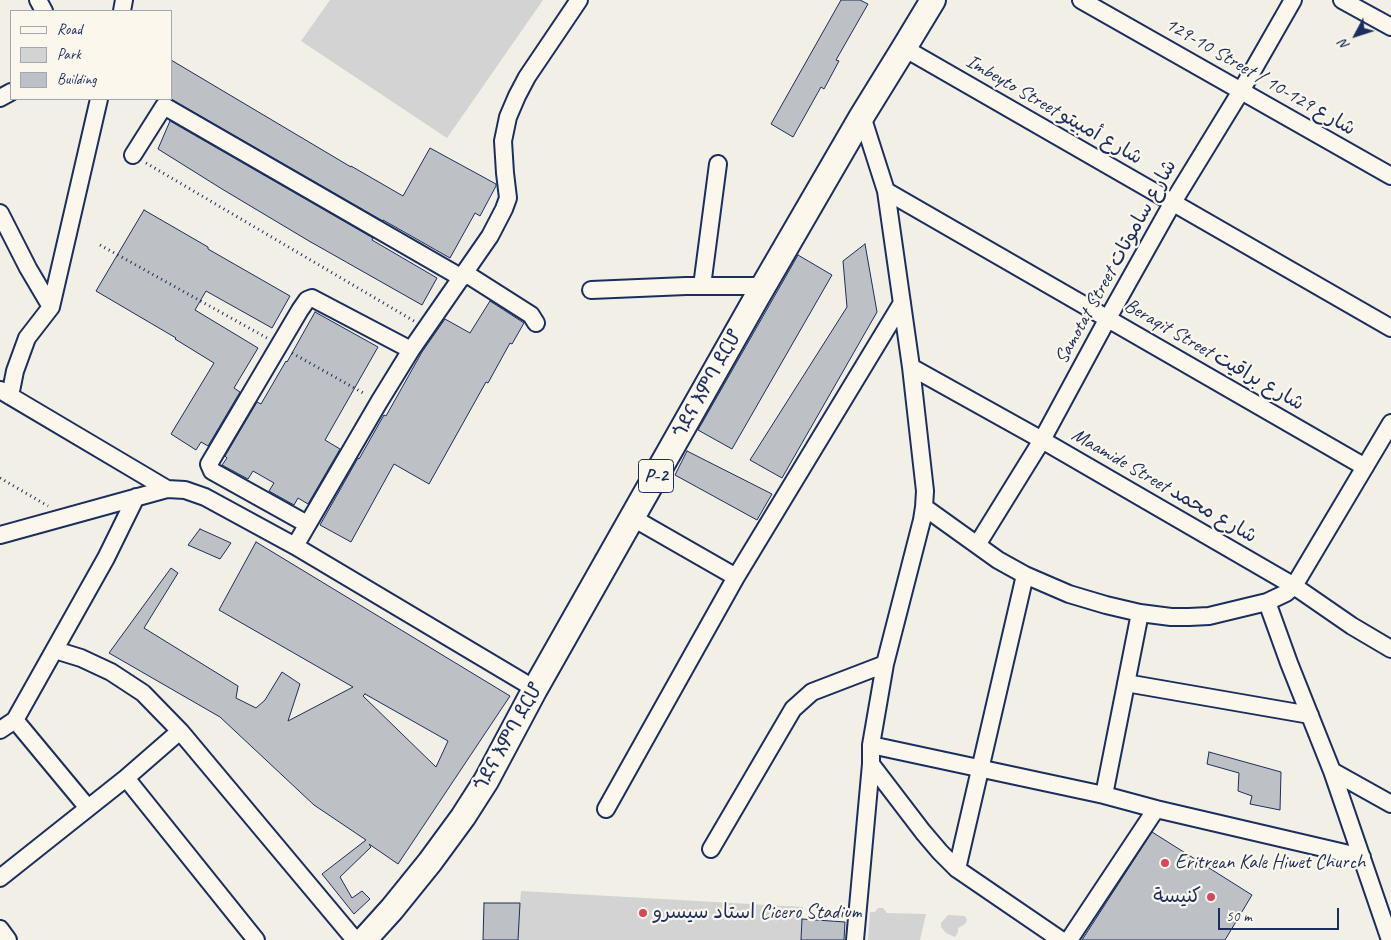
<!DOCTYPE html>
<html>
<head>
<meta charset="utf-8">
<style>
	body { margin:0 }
	#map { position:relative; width:1391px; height:940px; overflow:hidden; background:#f2efe6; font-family:Caveat,sans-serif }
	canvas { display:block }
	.legend { position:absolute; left:10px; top:10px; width:162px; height:90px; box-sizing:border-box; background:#fbf7ec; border:1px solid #a1a7b3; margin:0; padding:6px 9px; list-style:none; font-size:15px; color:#1b2f5e }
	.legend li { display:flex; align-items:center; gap:10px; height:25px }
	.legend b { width:25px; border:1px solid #a1a7b3 }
	.north { position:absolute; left:1331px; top:10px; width:50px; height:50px; -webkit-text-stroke:4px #fbf7ec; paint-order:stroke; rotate:230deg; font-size:14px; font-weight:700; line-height:20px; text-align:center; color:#1b2f5e }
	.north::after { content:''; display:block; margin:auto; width:18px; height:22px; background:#1b2f5e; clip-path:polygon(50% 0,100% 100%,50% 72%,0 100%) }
	.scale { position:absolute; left:1218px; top:908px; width:121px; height:22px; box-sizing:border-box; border:2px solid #1b2f5e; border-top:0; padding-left:6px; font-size:15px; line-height:18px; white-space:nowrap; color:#1b2f5e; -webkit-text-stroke:4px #fbf7ec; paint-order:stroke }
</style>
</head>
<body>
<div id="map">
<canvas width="1391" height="940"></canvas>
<ul class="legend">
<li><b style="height:6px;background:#fbf7ec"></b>Road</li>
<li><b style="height:14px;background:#d2d3d2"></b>Park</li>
<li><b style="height:14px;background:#bdc0c4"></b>Building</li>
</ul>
<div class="north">N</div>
<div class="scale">50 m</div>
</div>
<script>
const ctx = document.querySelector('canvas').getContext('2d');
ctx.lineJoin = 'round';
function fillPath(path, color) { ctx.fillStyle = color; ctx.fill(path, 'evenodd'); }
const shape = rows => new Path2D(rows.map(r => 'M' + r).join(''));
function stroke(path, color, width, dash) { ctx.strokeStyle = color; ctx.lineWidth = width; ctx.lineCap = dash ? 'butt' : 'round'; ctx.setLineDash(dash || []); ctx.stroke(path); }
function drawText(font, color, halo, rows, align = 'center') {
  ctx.font = font + ' Caveat,"Playpen Sans Arabic","Noto Sans Ethiopic",sans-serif'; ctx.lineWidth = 4.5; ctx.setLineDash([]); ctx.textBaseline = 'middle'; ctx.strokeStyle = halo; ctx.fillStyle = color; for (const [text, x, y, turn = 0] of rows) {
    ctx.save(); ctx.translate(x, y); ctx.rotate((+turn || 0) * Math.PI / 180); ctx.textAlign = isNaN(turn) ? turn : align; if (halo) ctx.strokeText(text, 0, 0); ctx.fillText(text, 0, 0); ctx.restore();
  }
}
fillPath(shape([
	[330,0,543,0,447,138,301,41],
	[521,891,803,907,802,919,845,922,844,940,483,940,484,903,520,903],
	[878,908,883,908,887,913,926,914,920,940,868,940,870,912,875,912],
	[948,915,965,916,967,920,965,924,958,928,958,932,955,937,946,933,941,927,941,923]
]), '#d2d3d2');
const building = shape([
	[841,0,860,0,868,4,836,60,839,61,824,89,821,87,793,137,771,124,841,0],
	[171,60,351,167,351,166,403,196,430,148,496,184,496,186,480,216,475,213,450,258,383,220,383,221,171,99,171,60],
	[170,121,373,238,372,240,437,278,422,305,309,241,222,189,158,149,170,121],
	[144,210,208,247,208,249,290,296,272,328,206,291,195,310,258,348,234,388,240,392,208,446,201,442,196,450,171,434,214,363,175,339,176,338,96,291,144,210],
	[865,244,877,312,782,478,750,460,847,307,843,261,865,244],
	[798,255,832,275,732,449,698,430,798,255],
	[490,301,524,323,512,344,510,343,488,383,486,382,429,484,394,464,351,542,320,525,358,458,359,459,384,415,386,416,422,352,445,319,470,333,490,301],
	[315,312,378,347,325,440,340,449,308,504,298,498,294,505,269,491,274,483,253,471,248,479,222,465,227,458,225,456,257,402,261,404,286,361,287,362,315,312],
	[687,451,772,494,757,520,675,475,687,451],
	[200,529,231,543,220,559,188,545,200,529],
	[256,542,510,696,398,864,369,844,371,847,340,877,352,898,362,891,370,899,354,914,322,874,366,840,314,805,220,717,109,653,171,568,178,573,144,628,238,686,236,698,256,708,265,700,282,672,300,684,288,721,353,687,219,610,256,542],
	[365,694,448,741,436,767,363,696,365,694],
	[1209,752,1281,772,1280,810,1250,804,1252,796,1238,791,1239,773,1207,764,1209,752],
	[1152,832,1252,895,1225,940,1082,940,1152,832],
	[484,903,520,903,518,940,483,940,484,903],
	[802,919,845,922,844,940,801,940,802,919]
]);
fillPath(building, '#bdc0c4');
stroke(building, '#1b2f5e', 1);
const minor = shape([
	[38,0,44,11],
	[1081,0,1391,176],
	[1342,0,1391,27],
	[122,11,124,0],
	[904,48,1391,328],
	[0,98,11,92],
	[862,116,886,191,911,367,925,491,924,507,922,520,885,664,871,745,871,764,923,832,940,852,957,869,1061,940],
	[133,155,164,106,462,278],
	[886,191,1365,467],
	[0,213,28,268,51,307],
	[465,273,531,315,536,323],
	[702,286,718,164],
	[591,290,686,286,764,286],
	[911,367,1042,440,1294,586,1352,626,1391,649],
	[0,390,167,489,185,490,205,497,295,546,535,689],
	[10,396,15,371,27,338,51,307,99,99],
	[924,507,998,560,1025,575,1069,594,1106,605,1140,613,1171,617,1189,617,1209,616,1267,602,1286,593,1294,586,1391,423],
	[633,518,736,577],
	[307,524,212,471,209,464,300,310,307,300,312,298,411,350],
	[0,535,167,489],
	[977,545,1042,440,1108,318,1173,202,1241,91,1293,0],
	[295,546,379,402,411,350,490,236,504,209,508,198,505,173,503,141,508,117,517,96,527,77,579,0],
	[1267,602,1289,663,1332,771,1390,940],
	[55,650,81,658,111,672,143,693,180,731,355,940],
	[1126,683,1310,715],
	[15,720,88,808],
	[0,730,15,720,106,558,136,497],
	[871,745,1104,795,1156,809,1362,857],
	[1332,771,1391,804],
	[126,778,256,940],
	[1104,795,1140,613],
	[606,809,736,577,902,303],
	[711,849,793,709,812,692,885,664],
	[957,869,1025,575],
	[0,878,126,778,180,731],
	[0,929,8,940],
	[855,940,871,764],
	[1069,940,1156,809]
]);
const highway = shape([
	[364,940,392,909,430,862,463,817,486,781,535,689,757,297,862,116,904,48,933,0]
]);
stroke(minor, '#1b2f5e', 20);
stroke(highway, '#1b2f5e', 28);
stroke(shape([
	[146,163,414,321],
	[100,245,267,338],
	[292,353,365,394],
	[0,478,48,506]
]), '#1b2f5e', 3, [1, 4]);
stroke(minor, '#fbf7ec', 16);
stroke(highway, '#fbf7ec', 24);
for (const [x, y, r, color] of [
	[1165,863,5,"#d1495b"],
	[1211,897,5,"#d1495b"],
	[643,913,5,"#d1495b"]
]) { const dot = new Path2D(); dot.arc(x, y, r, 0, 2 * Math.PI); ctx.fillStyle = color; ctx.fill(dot); stroke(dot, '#fbf7ec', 2); }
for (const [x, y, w] of [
	[656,476,35]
]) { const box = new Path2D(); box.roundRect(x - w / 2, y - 16.5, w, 33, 4); ctx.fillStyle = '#fbf7ec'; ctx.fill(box); stroke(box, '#1b2f5e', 1); }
drawText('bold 19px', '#1b2f5e', null, [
	["P-2",656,476]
]);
drawText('20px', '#1b2f5e', '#fbf7ec', [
	["129-10 Street / شارع 129-10",1260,77,30],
	["Imbeyto Street شارع أمبيتو",1054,110,30],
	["Samotat Street شارع ساموتات",1116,262,-61],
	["Beraqit Street شارع براقيت",1214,355,30],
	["ጎደና እምባ ደርሆ",708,384,-61],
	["Maamide Street شارع محمد",1164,486,30],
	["ጎደና እምባ ደርሆ",509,737,-61]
]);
drawText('20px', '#1b2f5e', '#fbf7ec', [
	["Eritrean Kale Hiwet Church",1175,863],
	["كنيسة",1201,897,"right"],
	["استاد سيسرو Cicero Stadium",653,913]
], 'left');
</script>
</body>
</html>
